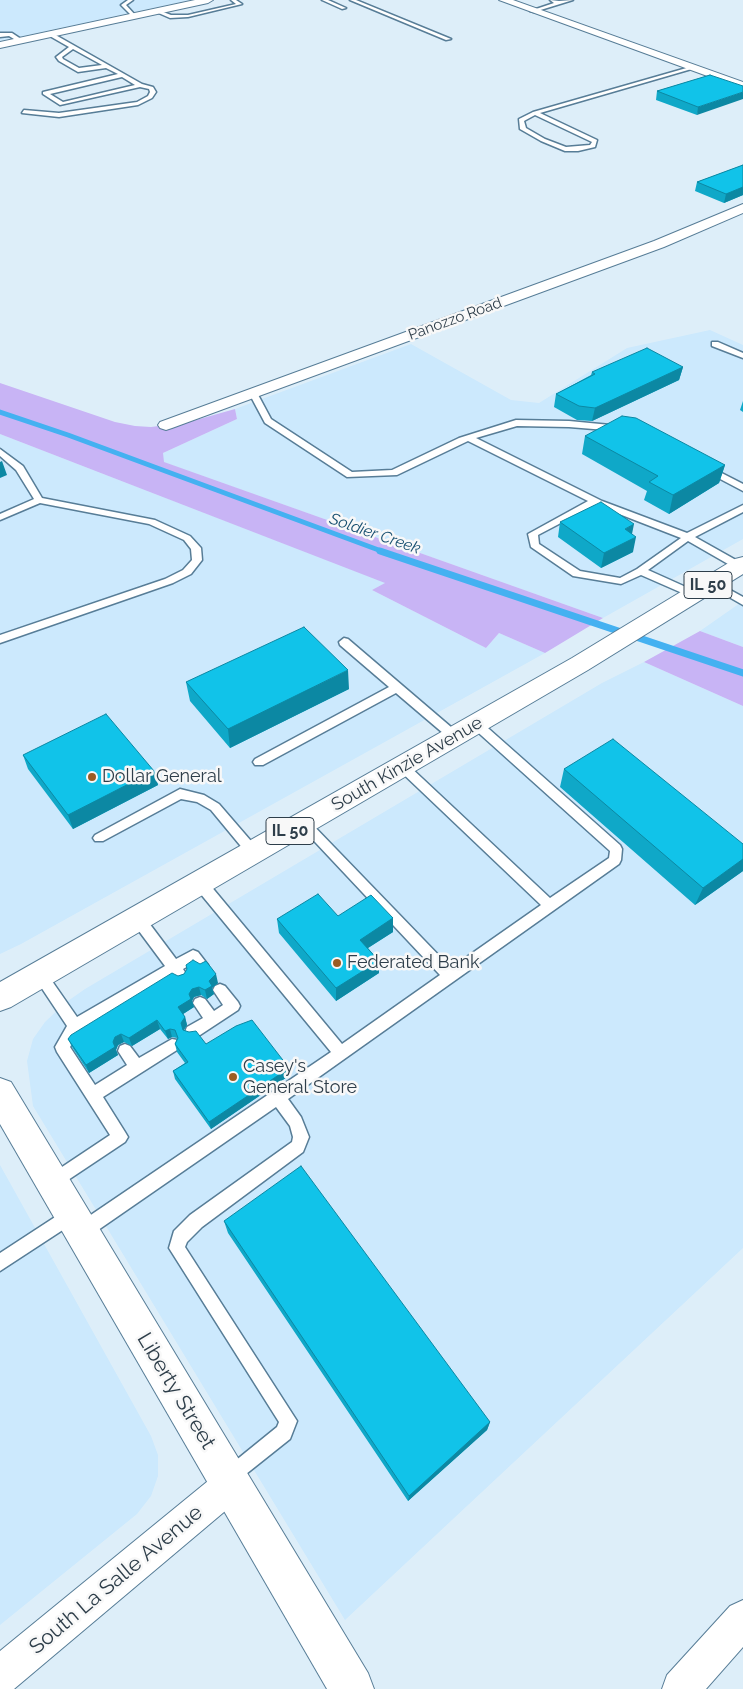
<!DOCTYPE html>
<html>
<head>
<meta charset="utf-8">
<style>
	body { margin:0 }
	canvas { display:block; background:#ddeef9 }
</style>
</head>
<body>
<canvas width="743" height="1689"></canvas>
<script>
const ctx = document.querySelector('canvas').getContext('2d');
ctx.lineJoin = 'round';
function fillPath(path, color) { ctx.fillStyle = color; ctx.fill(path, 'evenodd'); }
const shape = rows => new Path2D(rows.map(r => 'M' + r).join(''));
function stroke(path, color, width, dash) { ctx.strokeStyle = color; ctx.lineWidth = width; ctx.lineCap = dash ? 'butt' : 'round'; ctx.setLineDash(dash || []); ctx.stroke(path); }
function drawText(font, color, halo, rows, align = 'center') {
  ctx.font = font + ' Raleway,sans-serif'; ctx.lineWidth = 5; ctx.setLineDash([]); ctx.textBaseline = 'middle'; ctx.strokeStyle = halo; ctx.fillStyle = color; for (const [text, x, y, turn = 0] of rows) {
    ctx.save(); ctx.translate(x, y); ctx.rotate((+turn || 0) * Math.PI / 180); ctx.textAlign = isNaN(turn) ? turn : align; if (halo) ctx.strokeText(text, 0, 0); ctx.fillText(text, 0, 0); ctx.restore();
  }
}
fillPath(shape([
	[0,0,190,0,0,41],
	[710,330,743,345,743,539,603,618,163,462,163,453,237,419,235,409,411,344,511,400,539,403,627,348],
	[0,434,386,583,372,590,486,648,499,633,545,653,21,944,0,954],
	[743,601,743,647,700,631],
	[644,662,743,706,743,1248,345,1620,33,1106,27,1061,33,1039,45,1022,65,1003,85,989,602,683],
	[0,1165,151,1436,158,1455,158,1476,151,1496,137,1514,0,1625]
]), '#cce9fd');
fillPath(shape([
	[0,383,115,422,135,426,151,427,189,422,235,409,237,419,163,453,164,462,603,618,545,653,499,633,486,648,372,590,385,583,0,434],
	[700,631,743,647,743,706,644,662]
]), '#c8b4f5');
stroke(shape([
	[0,412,68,435,384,552]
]), '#44b1f1', 5);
stroke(shape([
	[380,551,743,673]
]), '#44b1f1', 7);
const lane = shape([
	[128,0,133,0,126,5,137,17,133,17,121,5,128,0],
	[231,0,236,0,242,4,188,17,170,18,154,11,158,10,171,15,188,15,236,4,231,0],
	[322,0,328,0,346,8,342,9,322,0],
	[350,0,356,0,451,39,446,40,350,0],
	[550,0,559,1,573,0,534,12,530,11,554,3,550,0],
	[0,33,12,33,24,41,19,42,9,36,0,37,0,33],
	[48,33,52,33,142,84,153,87,156,92,152,98,138,105,59,117,22,113,24,110,59,113,137,102,148,96,150,92,149,89,140,87,60,105,43,94,43,92,118,74,106,68,78,72,59,61,56,57,69,47,48,35,48,33],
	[73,49,102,65,79,68,63,59,62,57,73,49],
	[122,77,135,85,63,102,50,94,122,77],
	[690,67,695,68,540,113,597,140,595,147,578,151,565,151,541,141,520,129,519,119,533,112,690,67],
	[535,115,592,142,590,145,566,147,545,139,526,128,524,121,535,115],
	[712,342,718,342,743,353,743,358,712,346,712,342],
	[250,391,256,391,271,419,352,472,392,470,459,438,516,420,569,421,621,426,621,430,618,431,569,427,517,426,476,438,602,501,687,533,743,505,743,512,695,537,743,564,743,567,735,568,688,541,648,570,697,592,697,596,689,596,641,575,621,584,573,576,531,547,528,534,588,501,468,441,397,475,347,477,265,423,249,393,250,391],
	[595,505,596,505,681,538,637,569,620,578,580,571,539,544,538,535,595,505],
	[0,449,23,466,42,498,155,520,190,536,201,548,202,560,191,574,173,583,0,643,0,635,165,579,183,570,192,560,191,549,184,540,149,524,40,503,0,520,0,514,34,499,16,470,0,456,0,449],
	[708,466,743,484,743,491,705,471,703,469,708,466],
	[712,580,743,597,743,605,708,585,707,583,712,580],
	[344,638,348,639,458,733,460,736,458,739,450,739,396,693,263,765,255,765,253,762,255,759,389,687,340,645,339,642,344,638],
	[476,720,480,721,620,845,622,849,621,860,619,864,288,1099,301,1117,309,1137,303,1152,202,1227,187,1242,185,1247,297,1421,290,1439,236,1482,230,1485,224,1482,221,1476,224,1470,277,1427,279,1422,169,1248,174,1231,190,1215,292,1142,293,1137,290,1126,276,1107,88,1237,82,1239,76,1237,74,1231,76,1225,331,1052,195,887,194,883,195,879,200,878,205,879,342,1044,440,975,300,826,298,823,300,820,308,820,451,968,541,905,399,770,397,767,399,764,407,764,550,898,609,858,610,851,472,727,470,724,476,720],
	[180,789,204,795,219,804,257,848,259,852,257,856,249,856,211,810,197,802,181,799,103,841,95,841,93,838,95,835,180,789],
	[138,914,143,915,176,959,193,950,198,952,208,965,206,969,201,971,192,964,183,969,188,977,186,981,181,983,176,981,172,976,80,1030,70,1047,95,1085,127,1065,118,1051,120,1046,125,1044,130,1046,139,1058,172,1039,177,1040,179,1045,177,1050,103,1097,125,1132,128,1137,125,1142,53,1190,47,1187,45,1182,47,1177,110,1135,57,1052,55,1047,67,1026,33,975,35,971,40,969,45,971,77,1017,165,966,133,923,131,919,133,915,138,914],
	[220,984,225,986,238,1002,240,1006,238,1010,197,1037,192,1038,187,1037,185,1032,187,1027,203,1018,193,1003,195,999,200,997,205,999,214,1011,223,1005,213,990,215,986,220,984],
	[72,1206,78,1208,80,1214,78,1220,0,1271,0,1253,72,1206]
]);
const street = shape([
	[195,0,213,0,208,3,0,48,0,42,195,0],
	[499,0,513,0,743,82,743,89,499,0],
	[743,204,743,213,664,247,172,428,166,430,160,428,158,425,160,422,654,241,743,204],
	[231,1467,243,1472,248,1484,243,1496,14,1689,0,1689,0,1651,219,1472,231,1467],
	[743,1600,743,1647,706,1689,662,1689,667,1675,730,1606,743,1600]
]);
const secondary = shape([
	[0,1078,11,1082,368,1673,374,1689,327,1689,0,1124,0,1078]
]);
const primary = shape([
	[743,557,743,574,588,670,11,1007,0,1011,0,982,572,658,735,559,743,557]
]);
stroke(lane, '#577d97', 3);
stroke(street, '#577d97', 2);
stroke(secondary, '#577d97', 2);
stroke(primary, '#577d97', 2);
fillPath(lane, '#fff');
fillPath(street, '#fff');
fillPath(secondary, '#fff');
fillPath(primary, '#fff');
fillPath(shape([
	[710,75,697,115,656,100,657,91],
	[743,165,743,195,724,203,695,191,697,182],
	[683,367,679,380,592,421,577,420,554,407,556,394,591,375,592,372],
	[743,401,743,412,740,410],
	[585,436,725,465,719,483,669,514,644,500,647,491,582,454],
	[560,522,632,534,633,552,601,568,558,537],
	[186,682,349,689,230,748,190,701],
	[23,755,154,771,158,785,73,829,28,769],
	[564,769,743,844,743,871,695,905,560,787],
	[338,916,393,918,393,932,368,948,379,961,379,973,336,1001,279,933,277,919],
	[186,965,218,983,212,988,214,994,207,999,201,995,194,997,192,1001,194,1007,183,1014,185,1017,187,1025,184,1030,206,1044,289,1068,290,1075,211,1129,175,1079,173,1071,185,1063,177,1052,175,1044,177,1038,172,1037,168,1039,160,1029,132,1046,124,1042,118,1045,116,1050,118,1055,89,1073,72,1047,68,1039,178,976,184,974,187,970],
	[224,1221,490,1422,487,1430,408,1501,228,1233]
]), '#0fa8c8');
fillPath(shape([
	[743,92,743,99,697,115,698,107],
	[743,187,743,195,724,203,726,194],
	[683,367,679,380,592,421,595,408],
	[2,461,7,475,0,478,0,462],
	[725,465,719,483,669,514,673,495],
	[634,524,631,539,625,529],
	[636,537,633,552,601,568,604,553],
	[348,670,349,689,230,748,228,729],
	[154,771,158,785,73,829,68,815],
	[743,859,743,871,695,905,703,888],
	[393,918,393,932,360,953,360,940],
	[379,961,379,973,336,1001,336,988],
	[216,974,218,983,212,988,214,994,207,999,205,990,209,981],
	[199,987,201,995,194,997,192,1001,194,1007,180,1016,178,1007,189,994,192,989],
	[185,1017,187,1025,183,1031,181,1023],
	[157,1020,160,1029,132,1046,129,1038],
	[170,1029,172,1037,168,1039,165,1031],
	[121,1034,124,1042,118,1045,116,1050,118,1055,89,1073,86,1065,113,1042,115,1037],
	[289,1068,290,1075,211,1129,209,1122],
	[490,1422,487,1430,408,1501,409,1496]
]), '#0c88a3');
const building = shape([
	[710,75,743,86,743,92,698,107,657,91,710,75],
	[743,165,743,187,726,194,697,182,743,165],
	[647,348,683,367,595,408,579,406,556,394,595,374,592,372,647,348],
	[622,416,636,418,725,465,673,495,649,482,658,476,585,436,622,416],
	[601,502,634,524,625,529,636,537,604,553,560,522,601,502],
	[304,627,348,670,228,729,186,682,304,627],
	[106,714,154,771,68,815,23,755,106,714],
	[613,739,743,844,743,859,703,888,564,769,613,739],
	[318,894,338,916,371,895,393,918,360,940,379,961,336,988,277,919,318,894],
	[193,960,200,964,206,961,216,974,209,981,212,986,205,990,199,987,192,989,189,994,191,999,178,1007,185,1017,181,1023,183,1030,189,1032,196,1031,206,1044,236,1026,252,1020,289,1068,209,1122,173,1071,188,1062,175,1044,178,1038,175,1030,170,1029,165,1031,157,1020,129,1038,121,1034,115,1037,113,1042,115,1047,86,1065,68,1039,71,1035,172,973,178,976,184,974,187,969,186,965,193,960],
	[301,1166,490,1422,409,1496,224,1221,301,1166]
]);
fillPath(building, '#11c3e9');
stroke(building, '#0c88a3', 1);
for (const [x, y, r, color] of [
	[92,777,5,"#9b5c23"],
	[337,963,5,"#9b5c23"],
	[233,1077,5,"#9b5c23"]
]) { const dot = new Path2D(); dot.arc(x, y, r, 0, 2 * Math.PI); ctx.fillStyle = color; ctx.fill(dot); stroke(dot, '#f8f8f8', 2); }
drawText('15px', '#2e3e4a', '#f8f8f8', [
	["Panozzo Road",455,319,-20]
]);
drawText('italic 16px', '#185071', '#f8f8f8', [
	["Soldier Creek",375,534,19]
]);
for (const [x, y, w] of [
	[708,585,48],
	[290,831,48]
]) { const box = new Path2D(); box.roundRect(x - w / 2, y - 13.5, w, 27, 4); ctx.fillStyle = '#f8f8f8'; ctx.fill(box); stroke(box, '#2e3e4a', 1); }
drawText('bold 16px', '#2e3e4a', null, [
	["IL 50",708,585],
	["IL 50",290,831]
]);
drawText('18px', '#2e3e4a', '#f8f8f8', [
	["South Kinzie Avenue",407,764,-30]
]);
drawText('18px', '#2e3e4a', '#f8f8f8', [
	["Dollar General",102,777],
	["Federated Bank",347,963],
	["Casey's",243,1067],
	["General Store",243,1088]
], 'left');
drawText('21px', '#2e3e4a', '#f8f8f8', [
	["Liberty Street",176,1391,59],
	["South La Salle Avenue",116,1580,-40]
]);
</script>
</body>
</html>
